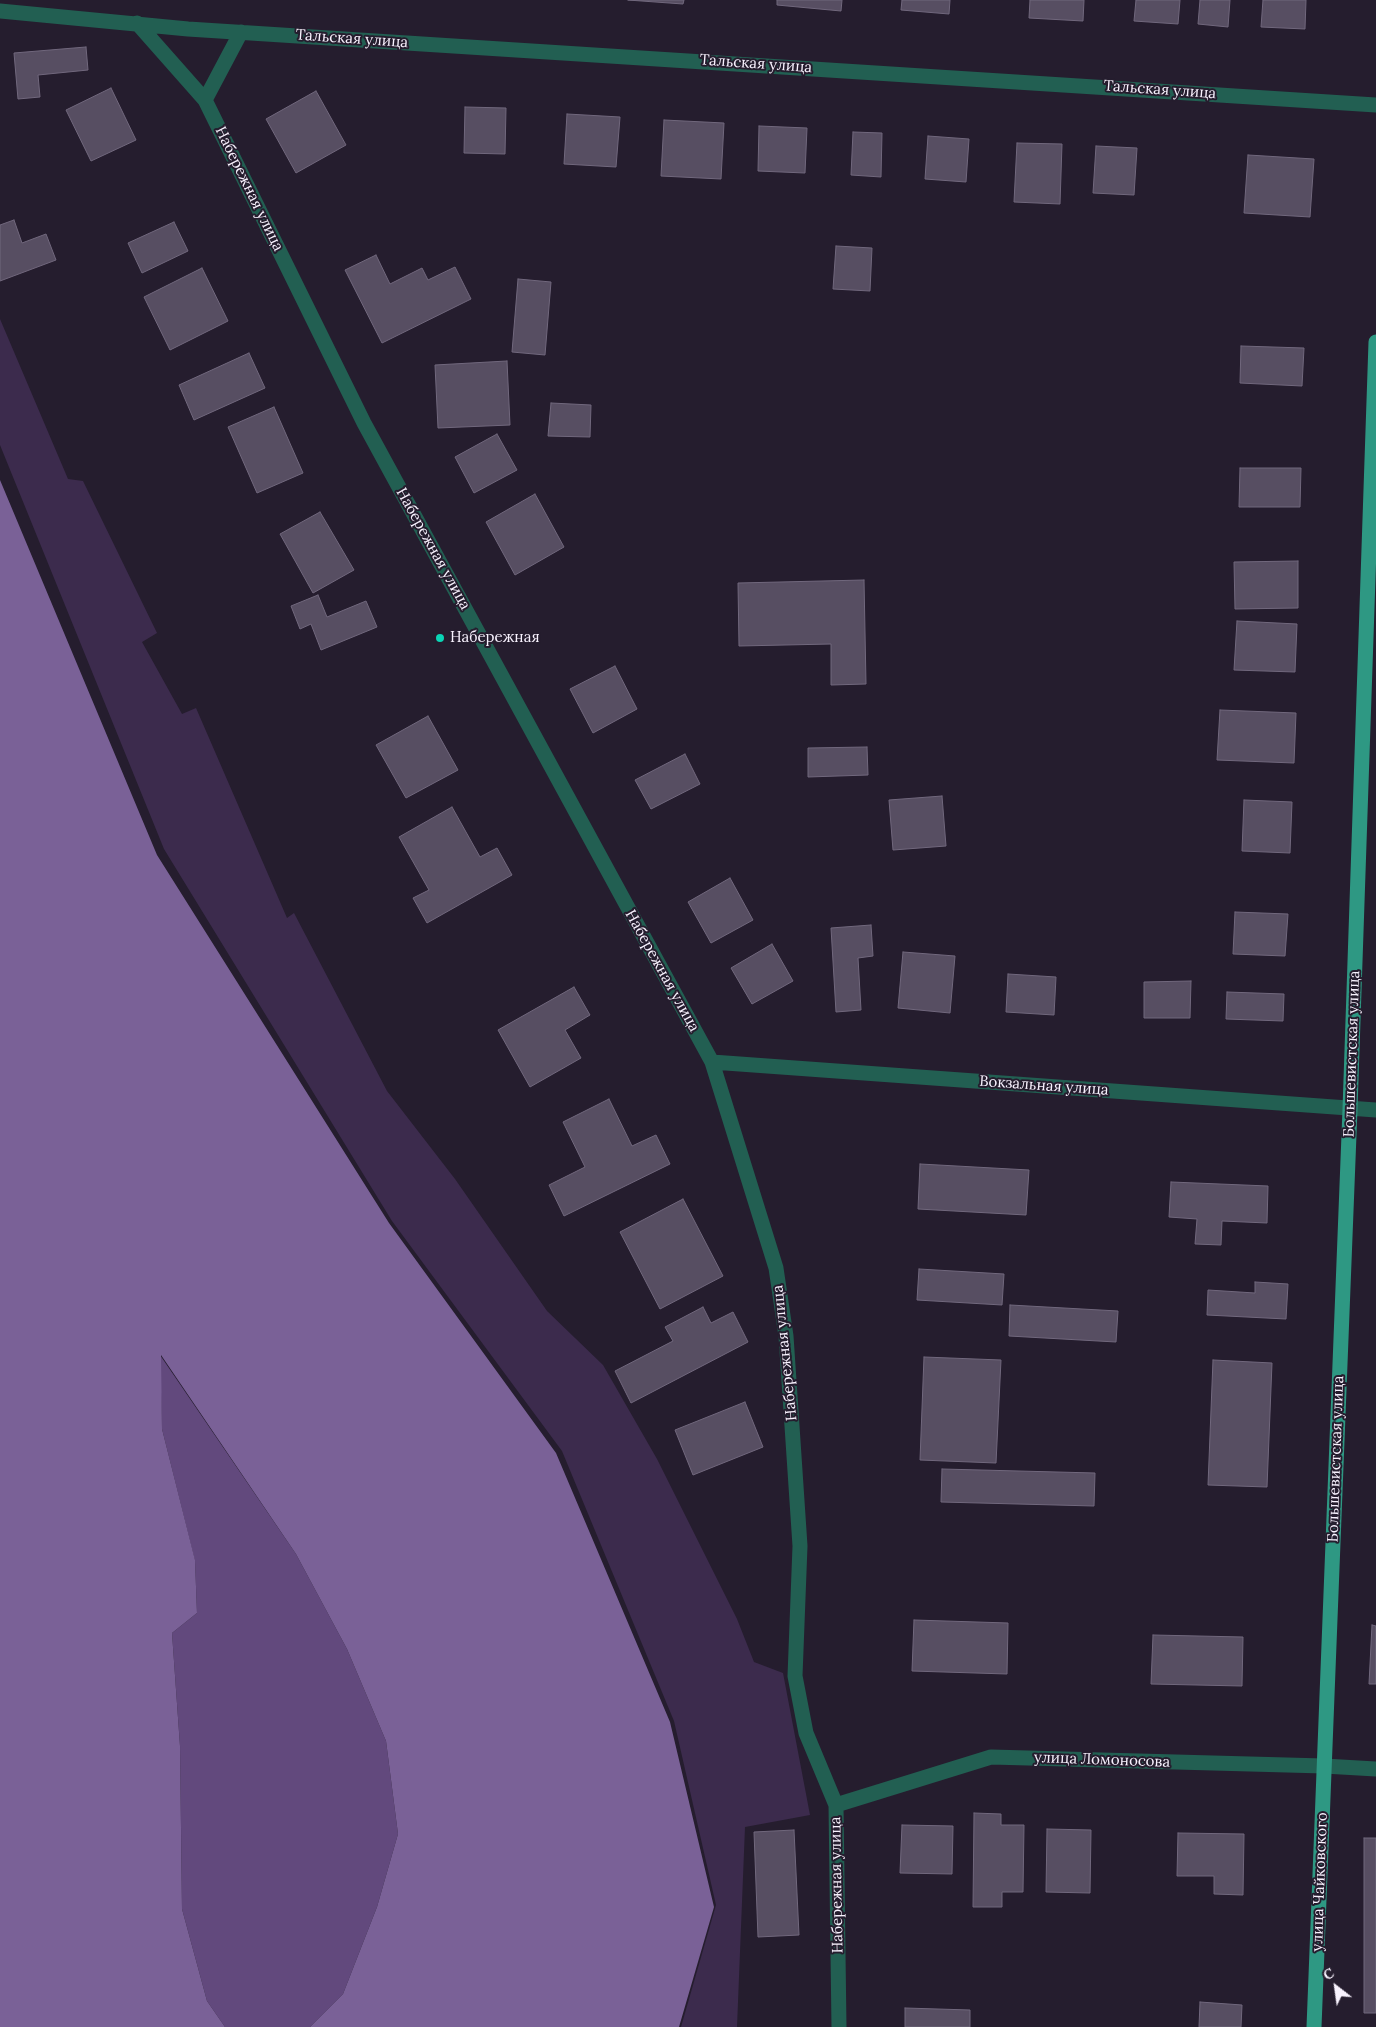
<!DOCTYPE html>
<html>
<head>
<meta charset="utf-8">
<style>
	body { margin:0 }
	#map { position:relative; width:1376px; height:2027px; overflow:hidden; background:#251d2e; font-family:Lora,serif }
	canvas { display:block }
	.north { position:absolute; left:1311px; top:1962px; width:50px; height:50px; -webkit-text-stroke:4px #251d2e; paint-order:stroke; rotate:330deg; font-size:14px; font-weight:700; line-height:20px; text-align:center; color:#f8f2fe }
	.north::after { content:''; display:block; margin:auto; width:18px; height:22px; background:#f8f2fe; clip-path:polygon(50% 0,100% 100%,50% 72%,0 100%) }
</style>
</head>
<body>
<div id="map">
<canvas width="1376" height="2027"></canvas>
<div class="north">С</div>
</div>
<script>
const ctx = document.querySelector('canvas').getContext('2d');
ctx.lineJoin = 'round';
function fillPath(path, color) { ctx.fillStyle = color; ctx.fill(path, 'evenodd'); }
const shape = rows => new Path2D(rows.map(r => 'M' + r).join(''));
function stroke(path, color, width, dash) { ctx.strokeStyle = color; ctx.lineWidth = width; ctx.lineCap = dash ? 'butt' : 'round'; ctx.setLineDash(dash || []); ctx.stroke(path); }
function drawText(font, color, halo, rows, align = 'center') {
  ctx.font = font + ' Lora,serif'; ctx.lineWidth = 4; ctx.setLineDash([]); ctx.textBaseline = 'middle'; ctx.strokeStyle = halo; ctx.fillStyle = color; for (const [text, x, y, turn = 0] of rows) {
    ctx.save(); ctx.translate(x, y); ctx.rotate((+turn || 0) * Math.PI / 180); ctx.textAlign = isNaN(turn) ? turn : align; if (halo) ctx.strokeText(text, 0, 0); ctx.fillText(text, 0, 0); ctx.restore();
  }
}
fillPath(shape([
	[0,319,68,479,83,481,157,633,142,642,182,714,196,708,287,918,294,913,387,1091,455,1179,547,1311,603,1365,657,1459,737,1619,754,1662,783,1673,810,1815,745,1827,737,2027,681,2027,716,1905,674,1721,562,1451,392,1221,164,849,0,445]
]), '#3c2b4d');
fillPath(shape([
	[160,1355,296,1554,347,1649,386,1741,398,1834,377,1907,343,1994,310,2027,225,2027,207,2001,182,1909,180,1746,172,1633,197,1613,195,1561,162,1429]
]), '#62497d');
fillPath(shape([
	[0,480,157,855,389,1223,556,1453,670,1722,714,1907,679,2027,310,2027,343,1994,377,1907,398,1834,386,1741,347,1649,296,1554,161,1355,162,1429,195,1560,197,1613,172,1633,180,1746,182,1909,207,2001,225,2027,0,2027]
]), '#7a6197');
const building = shape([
	[628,0,684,0,683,4,628,0],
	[777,0,842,0,841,11,777,5,777,0],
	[902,0,950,0,949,14,901,10,902,0],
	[1030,0,1084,0,1083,21,1029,18,1030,0],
	[1136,0,1180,0,1178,24,1134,21,1136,0],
	[1200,0,1230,0,1228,27,1198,24,1200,0],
	[1263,0,1306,0,1305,29,1261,27,1263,0],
	[86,47,88,70,38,75,40,97,18,99,14,53,86,47],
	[111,88,136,140,91,161,66,110,111,88],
	[316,91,346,145,296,173,266,119,316,91],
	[465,107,506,108,505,154,464,153,465,107],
	[567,114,620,117,616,167,564,164,567,114],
	[664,120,724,123,721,179,661,176,664,120],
	[759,126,807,128,805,173,758,171,759,126],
	[853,132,882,133,881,177,851,175,853,132],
	[928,136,969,139,966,182,925,179,928,136],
	[1017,143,1062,144,1060,204,1014,202,1017,143],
	[1096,146,1137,148,1134,195,1093,193,1096,146],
	[1248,155,1314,159,1310,217,1244,213,1248,155],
	[14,220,22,243,46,234,56,260,0,281,0,225,14,220],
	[174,222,188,251,142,273,128,243,174,222],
	[836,246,872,248,870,291,833,289,836,246],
	[376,255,390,284,422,268,428,280,455,267,471,299,382,343,345,270,376,255],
	[202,268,228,321,170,350,144,297,202,268],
	[518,279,551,282,545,355,512,352,518,279],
	[1241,346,1304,348,1302,386,1240,383,1241,346],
	[249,353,265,388,194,420,179,385,249,353],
	[507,361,510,425,438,428,435,365,507,361],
	[551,403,591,405,590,437,548,436,551,403],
	[274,407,303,473,257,493,228,427,274,407],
	[497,434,517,470,474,493,455,457,497,434],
	[1240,468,1301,468,1300,507,1239,507,1240,468],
	[535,494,564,547,515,575,486,522,535,494],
	[320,512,354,570,313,593,280,534,320,512],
	[1298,561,1298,608,1235,609,1234,562,1298,561],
	[864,580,866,684,831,685,831,644,739,646,738,583,864,580],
	[318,595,327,617,366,601,377,627,321,650,311,624,300,629,291,606,318,595],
	[1237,621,1297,624,1295,672,1234,670,1237,621],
	[615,666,637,709,593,733,570,689,615,666],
	[1220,710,1296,713,1294,763,1217,760,1220,710],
	[428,716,458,770,406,798,376,745,428,716],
	[867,747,868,775,808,777,808,748,867,747],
	[685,754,700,784,651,809,635,780,685,754],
	[942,796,946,846,893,850,889,800,942,796],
	[1244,800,1292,802,1290,853,1242,851,1244,800],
	[452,807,480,857,497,848,512,875,427,923,413,898,429,890,399,837,452,807],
	[730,878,753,920,711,943,688,902,730,878],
	[1235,912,1288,914,1285,956,1233,954,1235,912],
	[871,925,873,956,858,958,861,1010,836,1012,831,928,871,925],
	[772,944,793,981,752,1004,731,968,772,944],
	[903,952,955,956,950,1013,898,1008,903,952],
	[1008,974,1056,977,1054,1015,1006,1012,1008,974],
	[1191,981,1190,1018,1144,1018,1144,982,1191,981],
	[574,987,590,1015,565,1030,581,1058,530,1087,498,1030,574,987],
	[1227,992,1284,994,1283,1021,1226,1019,1227,992],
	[609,1099,632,1146,656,1135,670,1164,564,1216,549,1185,585,1167,563,1122,609,1099],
	[920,1164,1029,1170,1026,1215,918,1209,920,1164],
	[1171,1182,1268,1186,1267,1223,1222,1221,1221,1245,1195,1244,1197,1219,1169,1217,1171,1182],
	[683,1199,723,1276,660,1309,620,1232,683,1199],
	[919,1269,1004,1274,1002,1305,917,1300,919,1269],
	[1255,1282,1288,1284,1286,1319,1207,1315,1208,1290,1255,1293,1255,1282],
	[1010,1305,1118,1311,1116,1342,1009,1336,1010,1305],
	[703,1307,711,1323,733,1312,748,1342,631,1403,615,1371,673,1341,665,1327,703,1307],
	[924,1357,1001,1360,996,1463,920,1460,924,1357],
	[1213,1360,1272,1363,1267,1487,1208,1485,1213,1360],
	[745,1402,763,1447,693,1475,675,1430,745,1402],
	[942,1469,1095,1473,1094,1506,941,1502,942,1469],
	[914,1620,1008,1623,1007,1674,912,1671,914,1620],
	[1372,1625,1376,1626,1376,1684,1369,1684,1372,1625],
	[1153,1635,1243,1637,1242,1686,1151,1684,1153,1635],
	[974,1813,1001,1814,1001,1825,1024,1825,1023,1892,1002,1892,1002,1907,973,1907,974,1813],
	[902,1825,953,1826,952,1874,900,1873,902,1825],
	[1047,1829,1091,1830,1090,1893,1046,1892,1047,1829],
	[794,1830,799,1935,758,1937,754,1832,794,1830],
	[1178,1833,1244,1834,1243,1895,1214,1894,1214,1876,1177,1876,1178,1833],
	[1364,1838,1376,1838,1376,2013,1364,2013,1364,1838],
	[1200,2002,1242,2005,1241,2027,1199,2027,1200,2002],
	[905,2008,970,2010,970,2027,905,2027,905,2008]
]);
fillPath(building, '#574e62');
stroke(building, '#71687d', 1);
stroke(shape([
	[0,11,188,29,1376,105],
	[137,23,205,100,364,423,712,1062,776,1268,786,1336,800,1546,795,1676,806,1733,836,1805,839,2027],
	[205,100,241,32],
	[712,1062,1376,1110],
	[836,1805,991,1757,1324,1766,1376,1769]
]), '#225f52', 15);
stroke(shape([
	[1314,2027,1350,1109,1376,342]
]), '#2e9883', 15);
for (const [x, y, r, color] of [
	[440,638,5,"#0ad5b5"]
]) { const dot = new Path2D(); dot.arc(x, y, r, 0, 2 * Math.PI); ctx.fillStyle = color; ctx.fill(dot); stroke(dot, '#251d2e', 2); }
drawText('15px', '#f8f2fe', '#251d2e', [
	["Тальская улица",352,39,4],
	["Тальская улица",756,64,4],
	["Тальская улица",1160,90,4],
	["Набережная улица",249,189,64],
	["Набережная улица",433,549,61],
	["Набережная улица",662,971,61],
	["Большевистская улица",1352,1054,-88],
	["Вокзальная улица",1044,1086,4],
	["Набережная улица",785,1353,-96],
	["Большевистская улица",1336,1459,-88],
	["улица Ломоносова",1102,1760,2],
	["улица Чайковского",1320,1882,-88],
	["Набережная улица",837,1885,-91]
]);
drawText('15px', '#f8f2fe', '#251d2e', [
	["Набережная",450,638]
], 'left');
</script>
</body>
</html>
